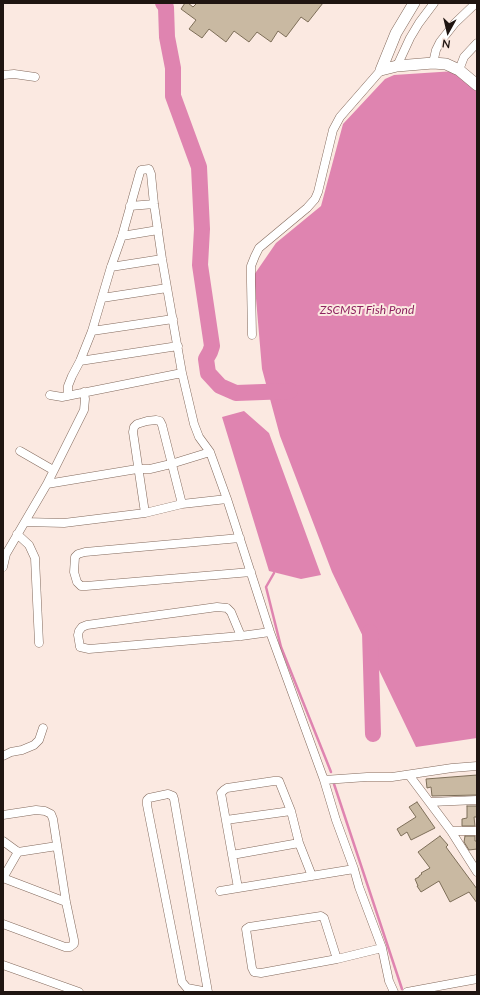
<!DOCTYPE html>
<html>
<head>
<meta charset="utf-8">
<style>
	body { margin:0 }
	#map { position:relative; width:480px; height:995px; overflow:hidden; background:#fbe9e1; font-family:Lato,sans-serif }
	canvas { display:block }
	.frame { position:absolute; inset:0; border:4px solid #1f1511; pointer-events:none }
	.north { position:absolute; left:428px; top:12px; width:40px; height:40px; -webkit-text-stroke:3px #fbe9e1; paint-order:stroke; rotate:188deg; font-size:11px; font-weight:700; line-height:16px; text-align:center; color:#1f1511 }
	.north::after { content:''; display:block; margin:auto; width:14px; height:18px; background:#1f1511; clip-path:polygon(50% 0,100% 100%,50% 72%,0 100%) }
</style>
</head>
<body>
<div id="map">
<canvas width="480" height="995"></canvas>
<div class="frame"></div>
<div class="north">N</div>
</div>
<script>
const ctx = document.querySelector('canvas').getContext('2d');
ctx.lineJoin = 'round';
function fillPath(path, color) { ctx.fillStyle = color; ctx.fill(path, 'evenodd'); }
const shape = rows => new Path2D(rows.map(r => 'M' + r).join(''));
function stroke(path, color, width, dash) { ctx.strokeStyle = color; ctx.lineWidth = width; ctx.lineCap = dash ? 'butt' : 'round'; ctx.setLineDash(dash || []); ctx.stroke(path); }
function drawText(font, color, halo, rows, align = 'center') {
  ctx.font = font + ' Lato,sans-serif'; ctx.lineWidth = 4; ctx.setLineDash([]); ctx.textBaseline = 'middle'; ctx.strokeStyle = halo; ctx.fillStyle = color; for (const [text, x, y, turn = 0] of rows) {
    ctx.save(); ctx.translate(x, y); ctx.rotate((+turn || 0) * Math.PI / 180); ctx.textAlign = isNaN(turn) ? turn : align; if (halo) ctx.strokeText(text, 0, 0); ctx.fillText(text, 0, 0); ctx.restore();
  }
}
fillPath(shape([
	[455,71,477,91,477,738,416,747,332,572,280,436,262,369,254,275,276,243,321,206,343,124,385,79,394,75],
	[244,411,269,433,321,575,301,579,269,571,222,417]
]), '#df84b0');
stroke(shape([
	[274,573,266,587,281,647,331,772],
	[334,784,402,989]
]), '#df84b0', 2.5);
stroke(shape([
	[163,3,166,7,167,37,173,68,173,96,199,167,202,229,200,265,212,346,210,352,206,359,208,373,220,386,236,393,290,391],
	[370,632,373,734]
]), '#df84b0', 16);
const building = shape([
	[185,3,188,3,193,7,197,3,323,3,308,22,301,17,286,37,278,31,271,42,257,32,249,42,234,31,226,42,209,29,202,38,189,29,196,20,181,9,185,3],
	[477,775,477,795,432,796,431,787,427,788,426,779,477,775],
	[417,802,435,828,411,840,407,832,401,836,397,829,416,817,409,807,417,802],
	[467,806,477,806,477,817,474,817,475,826,462,826,462,819,467,818,467,806],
	[440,836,448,845,446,847,477,889,477,903,469,892,450,902,439,881,421,892,417,886,418,886,415,879,419,877,419,876,422,874,421,873,430,868,418,852,440,836],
	[465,836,475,836,475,841,477,841,477,849,469,850,464,842,465,836]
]);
fillPath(building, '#c9b9a2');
stroke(building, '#7d6e58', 1);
const street = shape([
	[433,63,436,50,440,42,455,23,476,3],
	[397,66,410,38,419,23,434,3],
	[459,70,464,57,477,43],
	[3,75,14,74,35,77],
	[130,206,154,204],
	[122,236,158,230],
	[111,267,162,259],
	[102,298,167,288],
	[92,331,173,319],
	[252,335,251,282,251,266,255,256,259,248,307,208,315,199,318,192,333,130,340,117,381,70],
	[80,361,178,346],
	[50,395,62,397,182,373],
	[68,396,68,386,72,376,80,361,92,331,111,267,122,236,140,172,141,170,149,169,151,174,154,204,162,259,182,373,194,424,199,437,210,452,227,499,270,632,324,780,336,820,354,869,359,887,382,948,389,981,394,992],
	[20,451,53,470],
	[47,484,84,410,85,399,84,392],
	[145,513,133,432,134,427,137,424,147,421,156,420,160,421,162,425,182,504],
	[25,522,64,523,145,513,182,504,227,499],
	[17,534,29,545,35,558,39,643],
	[240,538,85,552,78,554,75,557,74,572,77,582,81,586,86,586,251,572],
	[3,567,6,554,47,484,137,469,150,469,171,464,210,452],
	[241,636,231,612,227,608,217,607,87,625,82,627,79,631,78,635,80,647,89,649,241,636,270,632],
	[3,756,11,752,22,750,34,745,39,740,43,728],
	[409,775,451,831,477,872],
	[324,780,367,777,392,777,452,768,477,766],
	[431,802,477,800],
	[3,815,36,810,45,811,51,814,53,819,66,902,74,940,74,944,70,947,65,947,3,924],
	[226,820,291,811],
	[451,831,477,831],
	[3,841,18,852,57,846],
	[232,855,299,843],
	[3,878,66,902],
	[3,878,18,852],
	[238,888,221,793,224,790,227,788,274,781,279,781,291,811,299,843,312,876],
	[220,891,354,869],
	[337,959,324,918,321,916,249,927,246,929,252,968,254,972,261,973,337,959,382,948],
	[3,965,79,992],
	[208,992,187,988,182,982,147,805,147,800,149,798,168,794,173,796,174,799,208,992],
	[407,992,477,979]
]);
const secondary = shape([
	[381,70,397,66,433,63,446,64,459,70,477,85],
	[381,70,396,33,414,3]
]);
stroke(street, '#836a5d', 9);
stroke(secondary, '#836a5d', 12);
stroke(street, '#fff', 8);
stroke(secondary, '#fff', 11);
drawText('italic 12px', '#8d225f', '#fbe9e1', [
	["ZSCMST Fish Pond",367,310]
]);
</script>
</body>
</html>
